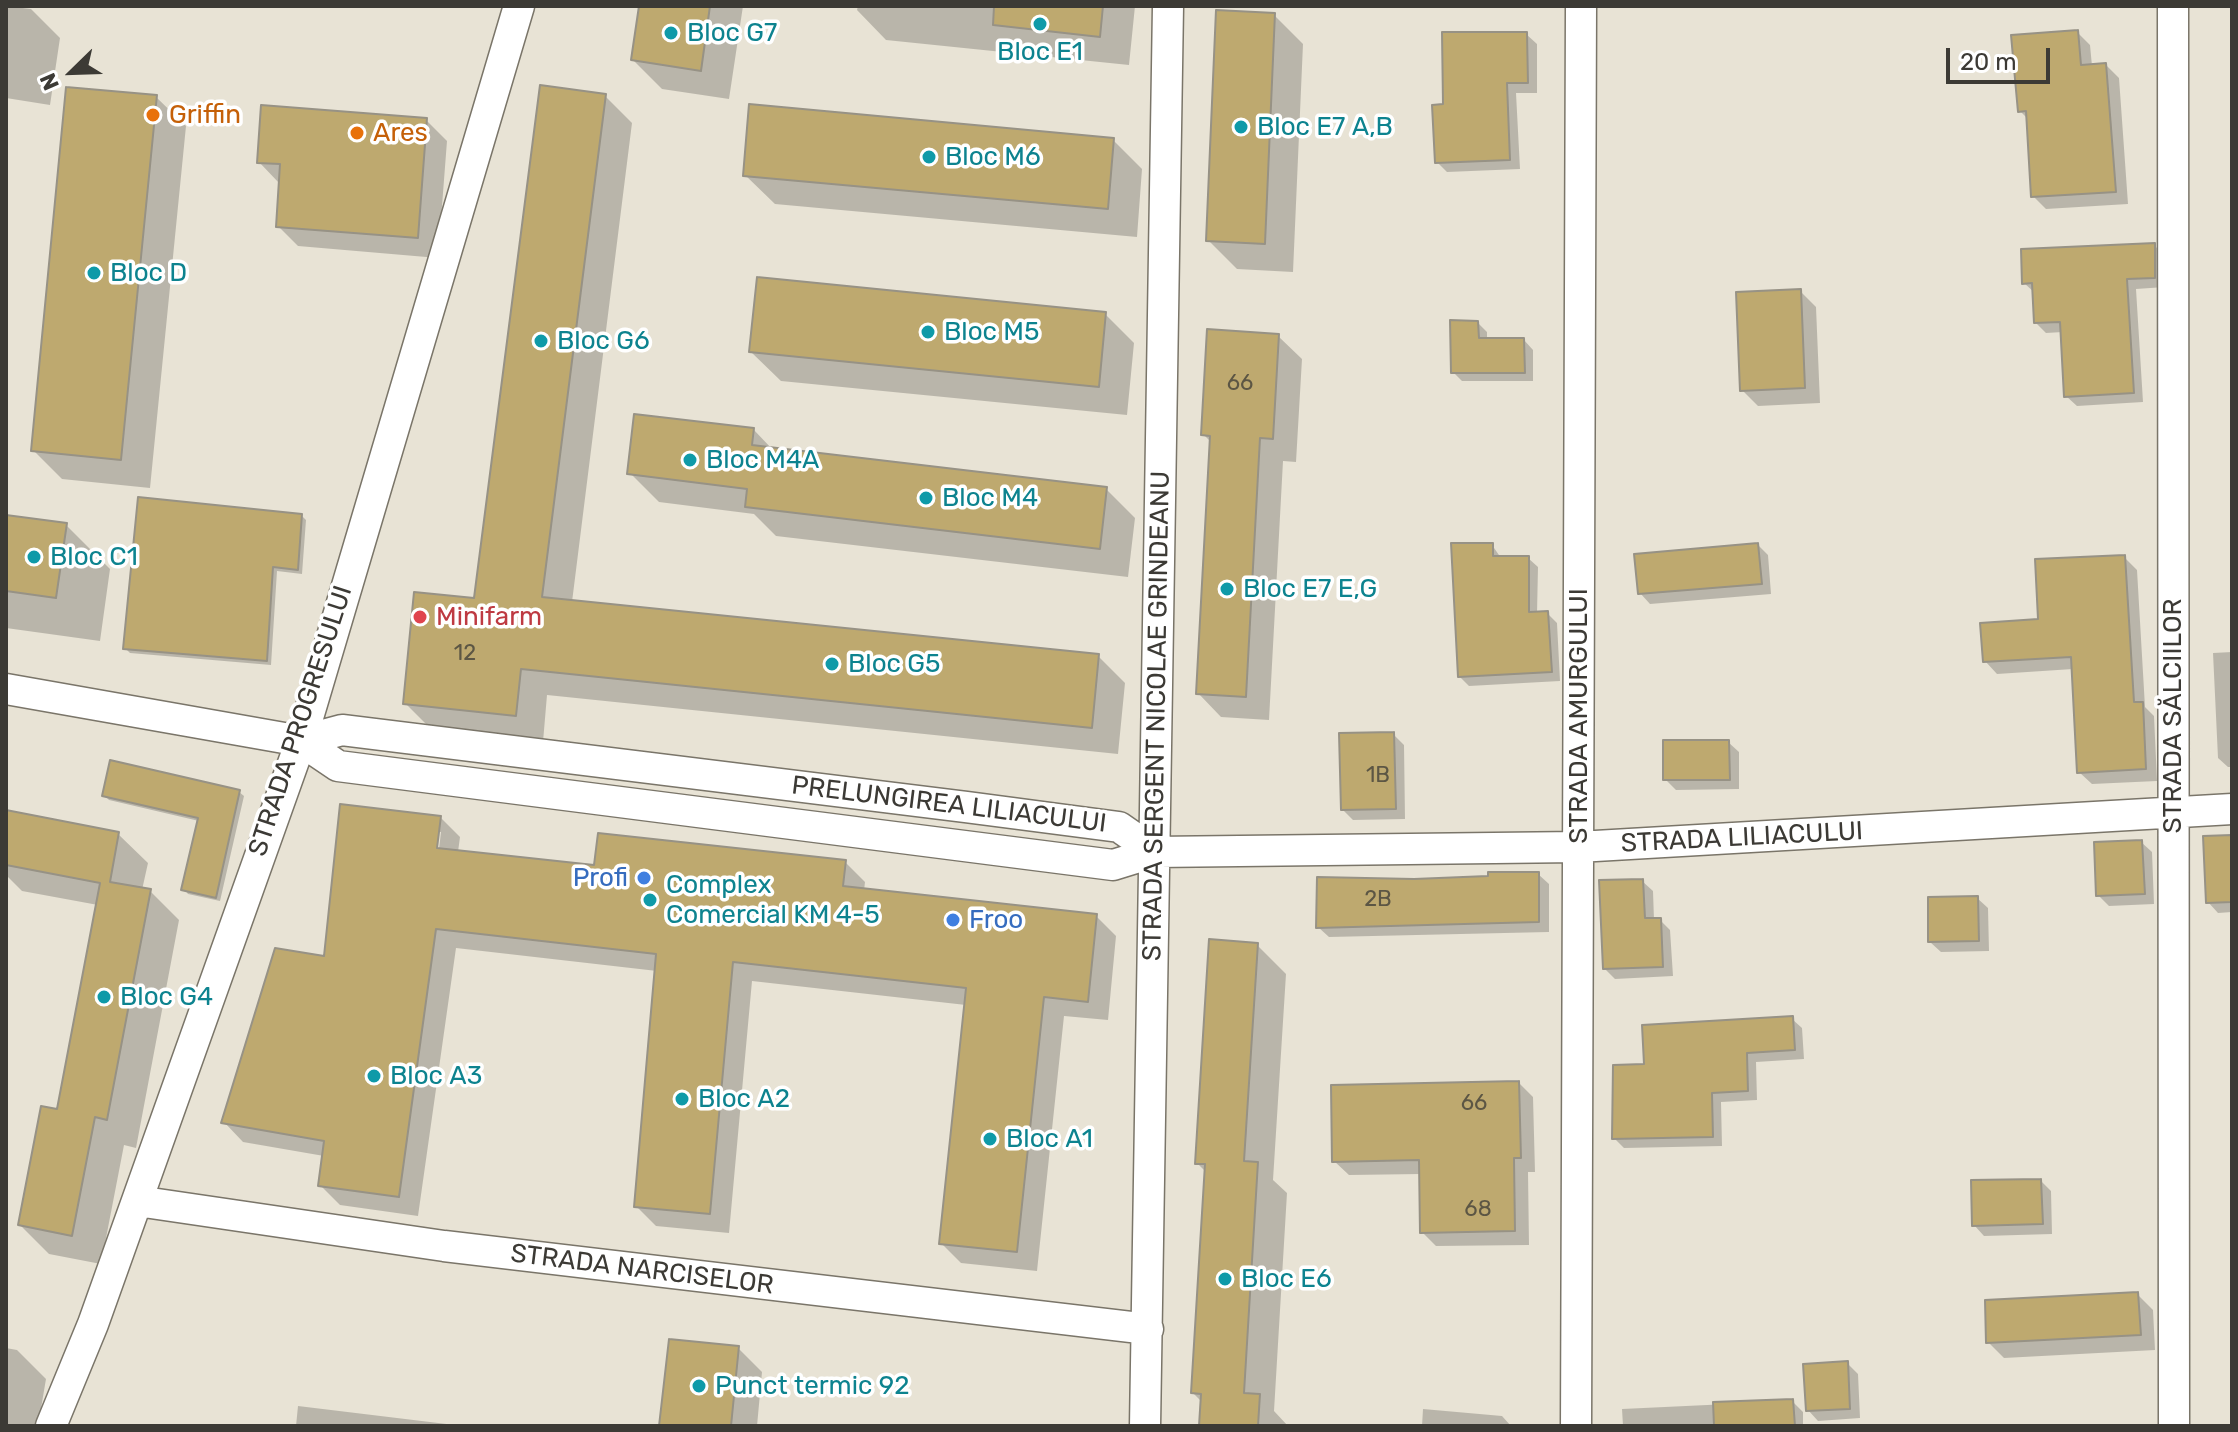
<!DOCTYPE html>
<html>
<head>
<meta charset="utf-8">
<style>
	body { margin:0 }
	#map { position:relative; width:2238px; height:1432px; overflow:hidden; background:#e8e3d5; font-family:Rubik,sans-serif }
	canvas { display:block }
	.frame { position:absolute; inset:0; border:8px solid #3c3a35; pointer-events:none }
	.north { position:absolute; left:32px; top:32px; width:80px; height:80px; -webkit-text-stroke:6px #fff; paint-order:stroke; rotate:247deg; font-size:22px; font-weight:700; line-height:32px; text-align:center; color:#3c3a35 }
	.north::after { content:''; display:block; margin:auto; width:28px; height:36px; background:#3c3a35; clip-path:polygon(50% 0,100% 100%,50% 72%,0 100%) }
	.scale { position:absolute; left:1946px; top:48px; width:104px; height:36px; box-sizing:border-box; border:4px solid #3c3a35; border-top:0; padding-left:10px; font-size:24px; line-height:28px; white-space:nowrap; color:#3c3a35; -webkit-text-stroke:6px #fff; paint-order:stroke }
</style>
</head>
<body>
<div id="map">
<canvas width="2238" height="1432"></canvas>
<div class="frame"></div>
<div class="north">N</div>
<div class="scale">20 m</div>
</div>
<script>
const ctx = document.querySelector('canvas').getContext('2d');
ctx.lineJoin = 'round';
function fillPath(path, color) { ctx.fillStyle = color; ctx.fill(path, 'evenodd'); }
const shape = rows => new Path2D(rows.map(r => 'M' + r).join(''));
function stroke(path, color, width, dash) { ctx.strokeStyle = color; ctx.lineWidth = width; ctx.lineCap = dash ? 'butt' : 'round'; ctx.setLineDash(dash || []); ctx.stroke(path); }
function drawText(font, color, halo, rows, align = 'center') {
  ctx.font = font + ' Rubik,sans-serif'; ctx.lineWidth = 7; ctx.setLineDash([]); ctx.textBaseline = 'middle'; ctx.strokeStyle = halo; ctx.fillStyle = color; for (const [text, x, y, turn = 0] of rows) {
    ctx.save(); ctx.translate(x, y); ctx.rotate((+turn || 0) * Math.PI / 180); ctx.textAlign = isNaN(turn) ? turn : align; if (halo) ctx.strokeText(text, 0, 0); ctx.fillText(text, 0, 0); ctx.restore();
  }
}
fillPath(shape([
	[6,6,31,9,60,38,50,105,6,98],
	[641,6,743,6,729,99,662,89,633,60],
	[858,6,1135,6,1129,65,886,40,857,10],
	[1274,15,1303,44,1293,272,1237,269,1208,240],
	[2077,32,2090,45,2092,66,2106,65,2119,78,2128,204,2046,209,2033,196,2029,120,2020,111],
	[1526,34,1537,44,1537,93,1516,93,1520,169,1447,172,1437,162,1445,106],
	[605,96,632,123,572,602,1098,656,1125,683,1118,754,547,695,543,742,432,730,405,703,476,600],
	[156,97,186,126,150,488,62,479,33,450],
	[426,120,447,141,438,258,298,246,278,226,279,183,259,162],
	[1113,140,1142,169,1137,237,775,204,745,175],
	[2154,245,2165,256,2165,287,2136,289,2143,402,2077,406,2066,396,2063,332,2046,333,2036,323,2035,293,2024,283],
	[1800,291,1816,307,1820,403,1758,406,1742,390],
	[1105,314,1134,343,1127,415,781,381,751,352],
	[1478,323,1487,332,1487,340,1524,340,1533,350,1533,381,1462,381,1453,372],
	[1278,336,1302,359,1296,462,1283,461,1269,720,1221,717,1198,693,1212,443,1203,434],
	[754,430,773,450,1106,489,1135,518,1128,577,776,536,754,514,659,502,630,473],
	[301,515,306,520,302,574,277,571,271,665,130,653,125,648],
	[6,517,66,525,110,569,100,641,6,628],
	[1492,545,1501,558,1528,558,1538,567,1537,614,1547,613,1557,623,1560,681,1469,686,1459,676],
	[1758,545,1768,555,1771,594,1650,604,1640,593],
	[2124,557,2137,570,2145,707,2154,716,2157,781,2092,784,2079,772,2073,669,1997,674,1985,661],
	[2232,652,2232,767,2228,767,2218,758,2213,653],
	[1393,734,1404,745,1405,819,1353,820,1343,810],
	[1728,742,1739,752,1739,789,1676,790,1665,779],
	[239,792,244,796,220,901,188,894,184,889,199,821,109,800,105,796],
	[6,812,118,834,148,863,142,890,150,891,179,920,136,1148,124,1145,101,1264,49,1254,20,1225,59,1111,98,905,22,891,6,875],
	[440,817,460,837,458,852,596,867,845,862,865,882,864,891,1096,916,1116,936,1108,1020,1064,1016,1037,1271,961,1263,941,1243,966,1005,752,981,729,1233,656,1226,636,1206,657,971,456,948,418,1216,340,1205,320,1185,324,1156,243,1142,224,1122,325,958],
	[437,832,441,832,438,858,434,857],
	[2232,837,2232,912,2218,913,2208,902],
	[2141,842,2152,852,2154,904,2109,906,2098,895],
	[1538,874,1549,884,1549,932,1329,937,1318,927,1414,881],
	[1642,881,1653,891,1654,920,1660,920,1670,930,1673,976,1615,979,1605,969],
	[1977,898,1988,908,1989,951,1941,952,1930,942],
	[1257,945,1286,974,1273,1180,1287,1193,1274,1411,1288,1426,1201,1426,1203,1403,1193,1393,1206,1172,1197,1163],
	[1792,1019,1802,1028,1804,1059,1756,1062,1757,1100,1721,1102,1722,1146,1624,1148,1614,1138,1646,1066],
	[1519,1083,1533,1097,1535,1172,1528,1172,1529,1245,1436,1246,1422,1232,1421,1174,1349,1175,1334,1161],
	[2041,1181,2051,1191,2052,1234,1984,1236,1974,1225],
	[2137,1294,2153,1310,2155,1350,2004,1358,1988,1342],
	[6,1348,17,1350,46,1379,38,1426,6,1426],
	[738,1348,762,1372,757,1426,661,1426],
	[1847,1363,1858,1374,1860,1418,1818,1421,1808,1410],
	[1792,1401,1803,1412,1803,1426,1623,1426,1622,1409],
	[298,1406,463,1426,296,1426],
	[1423,1409,1502,1416,1511,1426,1422,1426]
]), '#0003');
const building = shape([
	[639,6,710,6,701,71,631,60,639,6],
	[994,6,1103,6,1100,37,993,25,994,6],
	[1216,10,1275,13,1265,244,1206,241,1216,10],
	[2078,30,2081,65,2106,63,2116,192,2031,197,2026,111,2018,112,2011,35,2078,30],
	[1442,32,1527,32,1528,83,1507,83,1510,160,1435,163,1432,105,1443,104,1442,32],
	[540,85,606,94,542,597,1099,654,1092,728,521,669,516,716,403,704,414,592,474,598,540,85],
	[66,87,157,95,121,460,31,451,66,87],
	[749,104,1114,138,1108,209,743,176,749,104],
	[261,105,427,118,418,238,276,227,280,164,257,163,261,105],
	[2155,243,2155,278,2127,279,2134,393,2064,397,2060,322,2034,323,2032,283,2022,284,2021,249,2155,243],
	[757,277,1106,312,1099,387,749,352,757,277],
	[1801,289,1805,388,1740,391,1736,292,1801,289],
	[1450,320,1478,321,1479,338,1524,338,1525,373,1451,373,1450,320],
	[1207,329,1279,334,1273,439,1260,438,1246,697,1196,694,1210,436,1201,435,1207,329],
	[634,414,754,428,752,445,1107,487,1100,549,745,507,747,489,627,474,634,414],
	[138,497,302,514,298,570,273,567,267,661,123,649,138,497],
	[6,515,67,523,56,598,6,591,6,515],
	[1451,543,1493,543,1493,556,1529,556,1529,612,1548,611,1552,672,1458,677,1451,543],
	[1758,543,1762,584,1638,594,1634,554,1758,543],
	[2125,555,2134,702,2143,702,2146,769,2077,773,2071,657,1983,662,1980,623,2038,619,2035,559,2125,555],
	[1394,732,1396,809,1341,810,1339,733,1394,732],
	[1663,740,1729,740,1730,780,1663,780,1663,740],
	[110,760,240,790,216,898,181,890,198,818,102,796,110,760],
	[340,804,441,816,437,848,594,865,598,833,846,860,843,886,1097,914,1088,1002,1044,997,1017,1252,939,1244,966,988,733,962,710,1214,634,1207,656,954,436,929,399,1197,318,1186,324,1141,221,1123,275,948,324,956,340,804],
	[6,810,119,832,110,882,151,889,107,1120,95,1117,72,1236,18,1225,41,1106,57,1109,100,883,6,865,6,810],
	[2232,835,2232,902,2206,903,2203,836,2232,835],
	[2142,840,2145,894,2096,896,2094,842,2142,840],
	[1488,872,1539,872,1539,922,1316,928,1317,877,1414,879,1488,876,1488,872],
	[1643,879,1645,918,1661,918,1663,967,1603,969,1599,880,1643,879],
	[1978,896,1979,941,1928,942,1928,897,1978,896],
	[1209,939,1258,943,1244,1161,1258,1162,1244,1393,1260,1394,1258,1426,1199,1426,1201,1394,1191,1393,1205,1164,1195,1164,1209,939],
	[1793,1016,1795,1050,1747,1053,1748,1091,1712,1093,1713,1137,1612,1139,1613,1065,1644,1064,1642,1025,1793,1016],
	[1519,1081,1521,1158,1514,1158,1515,1231,1420,1233,1419,1160,1332,1162,1331,1085,1519,1081],
	[2041,1179,2043,1224,1972,1226,1971,1180,2041,1179],
	[2138,1292,2141,1335,1986,1343,1985,1300,2138,1292],
	[669,1339,739,1346,731,1426,659,1426,669,1339],
	[1848,1361,1850,1409,1806,1411,1803,1364,1848,1361],
	[1793,1399,1795,1426,1714,1426,1713,1402,1793,1399]
]);
fillPath(building, '#bea96f');
stroke(building, '#979285', 2);
const minor = shape([
	[2173,6,2174,1426],
	[6,689,301,741,338,766,1113,865,1155,852,1578,847,2232,809],
	[301,741,342,730,966,807,1119,827,1155,852],
	[137,1201,444,1246,1148,1329],
	[51,1426,93,1324,301,741,519,6],
	[1145,1426,1168,6],
	[1576,1426,1581,6]
]);
stroke(minor, '#7a7569', 33);
stroke(minor, '#fff', 30);
for (const [x, y, r, color] of [
	[1040,24,8,"#0f9aa8"],
	[671,33,8,"#0f9aa8"],
	[153,115,8,"#e8710a"],
	[1241,127,8,"#0f9aa8"],
	[357,133,8,"#e8710a"],
	[929,157,8,"#0f9aa8"],
	[94,273,8,"#0f9aa8"],
	[928,332,8,"#0f9aa8"],
	[541,341,8,"#0f9aa8"],
	[690,460,8,"#0f9aa8"],
	[926,498,8,"#0f9aa8"],
	[34,557,8,"#0f9aa8"],
	[1227,589,8,"#0f9aa8"],
	[420,617,8,"#e0444e"],
	[832,664,8,"#0f9aa8"],
	[644,878,8,"#3f7fe0"],
	[650,900,8,"#0f9aa8"],
	[953,920,8,"#3f7fe0"],
	[104,997,8,"#0f9aa8"],
	[374,1076,8,"#0f9aa8"],
	[682,1099,8,"#0f9aa8"],
	[990,1139,8,"#0f9aa8"],
	[1225,1279,8,"#0f9aa8"],
	[699,1386,8,"#0f9aa8"]
]) { const dot = new Path2D(); dot.arc(x, y, r, 0, 2 * Math.PI); ctx.fillStyle = color; ctx.fill(dot); stroke(dot, '#fff', 3); }
drawText('22px', '#5c5644', null, [
	["66",1240,384],
	["12",465,654],
	["1B",1378,776],
	["2B",1378,900],
	["66",1474,1104],
	["68",1478,1210]
]);
drawText('26px', '#0d838f', '#fff', [
	["Bloc G7",687,33],
	["Bloc E1",1040,52,"center"],
	["Bloc E7 A,B",1257,127],
	["Bloc M6",945,157],
	["Bloc D",110,273],
	["Bloc M5",944,332],
	["Bloc G6",557,341],
	["Bloc M4A",706,460],
	["Bloc M4",942,498],
	["Bloc C1",50,557],
	["Bloc E7 E,G",1243,589],
	["Bloc G5",848,664],
	["Complex",666,885],
	["Comercial KM 4-5",666,915],
	["Bloc G4",120,997],
	["Bloc A3",390,1076],
	["Bloc A2",698,1099],
	["Bloc A1",1006,1139],
	["Bloc E6",1241,1279],
	["Punct termic 92",715,1386]
], 'left');
drawText('26px', '#c56008', '#fff', [
	["Griffin",169,115],
	["Ares",373,133]
], 'left');
drawText('26px', '#be3a42', '#fff', [
	["Minifarm",436,617]
], 'left');
drawText('26px', '#3c3a35', '#fff', [
	["STRADA SERGENT NICOLAE GRINDEANU",1157,716,-89],
	["STRADA AMURGULUI",1579,716,-90],
	["STRADA SĂLCIILOR",2173,716,-90],
	["STRADA PROGRESULUI",301,721,-72],
	["PRELUNGIREA LILIACULUI",949,805,7],
	["STRADA LILIACULUI",1742,838,-3],
	["STRADA NARCISELOR",642,1270,7]
]);
drawText('26px', '#366cbe', '#fff', [
	["Profi",628,878],
	["Froo",969,920,"left"]
], 'right');
</script>
</body>
</html>
